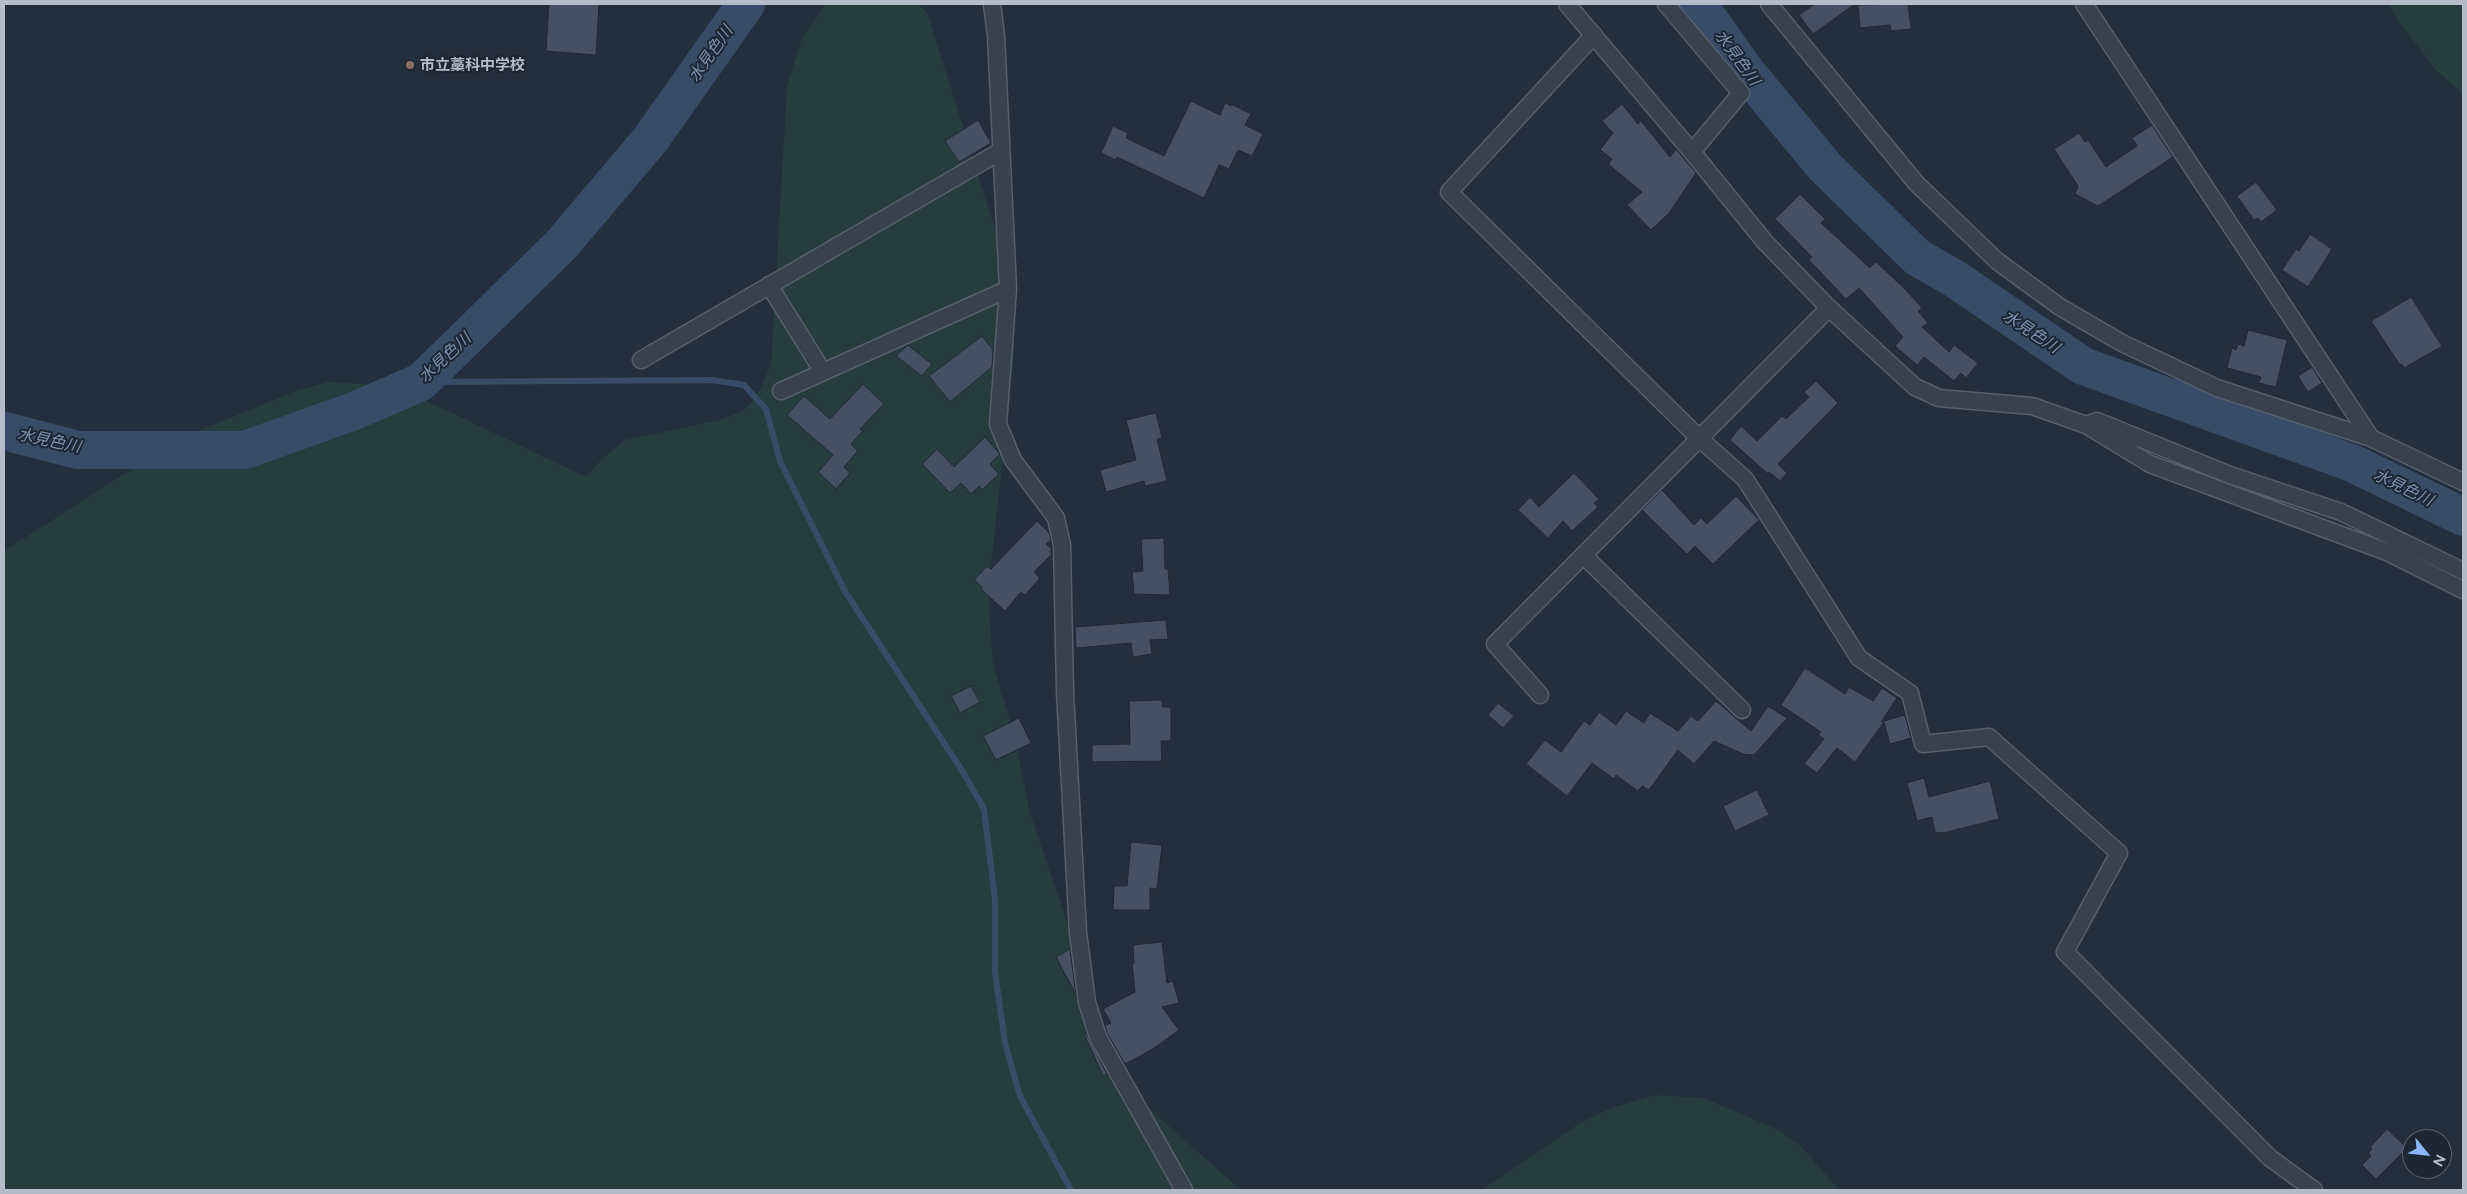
<!DOCTYPE html>
<html>
<head>
<meta charset="utf-8">
<style>
	body { margin:0 }
	#map { position:relative; width:2467px; height:1194px; overflow:hidden; background:#242f3e; font-family:Raleway,sans-serif }
	canvas { display:block }
	.frame { position:absolute; inset:0; border:5px solid #b4bcc9; pointer-events:none }
	.north { position:absolute; left:2402px; top:1129px; width:50px; height:50px; box-sizing:border-box; background:#1d2633; border:1px solid #59626f; border-radius:50%; rotate:118deg; font-size:14px; font-weight:700; line-height:20px; text-align:center; color:#b4bcc9 }
	.north::after { content:''; display:block; margin:auto; width:18px; height:22px; background:#8ab4f8; clip-path:polygon(50% 0,100% 100%,50% 72%,0 100%) }
</style>
</head>
<body>
<div id="map">
<canvas width="2467" height="1194"></canvas>
<div class="frame"></div>
<div class="north">N</div>
</div>
<script>
const ctx = document.querySelector('canvas').getContext('2d');
ctx.lineJoin = 'round';
function fillPath(path, color) { ctx.fillStyle = color; ctx.fill(path, 'evenodd'); }
const shape = rows => new Path2D(rows.map(r => 'M' + r).join(''));
function stroke(path, color, width, dash) { ctx.strokeStyle = color; ctx.lineWidth = width; ctx.lineCap = dash ? 'butt' : 'round'; ctx.setLineDash(dash || []); ctx.stroke(path); }
function drawText(font, color, halo, rows, align = 'center') {
  ctx.font = font + ' Raleway,"Noto Sans JP",sans-serif'; ctx.lineWidth = 4; ctx.setLineDash([]); ctx.textBaseline = 'middle'; ctx.strokeStyle = halo; ctx.fillStyle = color; for (const [text, x, y, turn = 0] of rows) {
    ctx.save(); ctx.translate(x, y); ctx.rotate((+turn || 0) * Math.PI / 180); ctx.textAlign = isNaN(turn) ? turn : align; if (halo) ctx.strokeText(text, 0, 0); ctx.fillText(text, 0, 0); ctx.restore();
  }
}
fillPath(shape([
	[826,4,919,4,928,15,1013,287,1014,357,988,593,993,664,1015,738,1030,813,1115,1062,1144,1104,1241,1190,4,1190,4,551,129,471,201,430,295,391,328,382,396,386,586,477,601,460,625,440,719,420,741,412,756,398,771,365,787,86,802,38],
	[2389,4,2463,4,2463,94,2436,70,2398,21],
	[1654,1095,1703,1098,1777,1129,1802,1147,1839,1190,1482,1190,1583,1121,1612,1108]
]), '#263c3f');
stroke(shape([
	[421,382,712,380,744,385,766,409,780,461,846,593,963,772,984,809,995,899,995,972,1005,1043,1020,1096,1071,1190]
]), '#394c67', 6);
stroke(shape([
	[1698,4,1747,73,1825,167,1917,257,1955,279,2083,366,2352,463,2463,517],
	[4,431,78,450,245,450,354,411,421,382,562,244,650,140,746,4]
]), '#394c67', 38);
const building = shape([
	[549,4,599,4,596,55,546,51,549,4],
	[1815,4,1855,4,1813,34,1799,15,1815,4],
	[1908,4,1911,29,1891,31,1890,25,1860,28,1858,5,1908,4],
	[1191,101,1220,115,1225,103,1232,106,1233,105,1251,114,1245,125,1263,134,1252,156,1238,150,1229,169,1219,165,1204,198,1117,157,1116,160,1101,153,1113,126,1128,133,1126,138,1164,156,1191,101],
	[1622,104,1638,124,1641,121,1670,157,1676,149,1696,173,1669,213,1651,230,1627,205,1642,192,1608,164,1612,159,1600,150,1613,133,1602,121,1622,104],
	[978,120,991,143,959,162,945,141,978,120],
	[2152,125,2173,157,2098,206,2075,194,2078,186,2054,149,2079,133,2085,142,2088,140,2106,167,2137,146,2132,138,2152,125],
	[2256,182,2277,210,2261,222,2258,218,2254,220,2237,196,2256,182],
	[1800,194,1825,219,1821,223,1870,268,1876,262,1905,289,1922,308,1918,311,1928,323,1922,327,1949,352,1954,345,1978,363,1966,378,1961,373,1954,381,1924,357,1917,365,1895,346,1903,337,1859,288,1846,299,1809,260,1812,257,1775,219,1800,194],
	[2310,234,2332,249,2308,287,2282,270,2296,249,2299,251,2310,234],
	[2411,297,2442,346,2404,368,2402,364,2400,365,2371,321,2411,297],
	[2248,330,2287,340,2276,387,2259,383,2261,377,2227,368,2232,348,2236,350,2238,344,2244,346,2248,330],
	[982,336,993,350,992,367,950,402,929,376,982,336],
	[908,345,932,364,922,376,896,356,908,345],
	[2312,367,2322,383,2308,392,2298,376,2312,367],
	[1816,381,1838,403,1778,464,1787,473,1780,481,1769,472,1768,474,1730,440,1741,426,1757,441,1782,416,1786,419,1809,397,1804,392,1816,381],
	[863,384,884,404,860,429,863,431,851,444,858,451,844,467,850,473,836,489,818,472,833,455,787,415,804,396,830,419,863,384],
	[1156,413,1162,438,1157,439,1167,481,1145,486,1144,481,1106,492,1100,470,1136,460,1126,420,1156,413],
	[985,437,1000,454,990,464,999,474,982,490,979,486,971,494,961,483,950,493,922,464,937,449,954,467,985,437],
	[1574,473,1599,499,1594,503,1598,507,1572,531,1563,521,1548,538,1518,510,1530,497,1539,507,1574,473],
	[1662,490,1694,525,1701,518,1707,524,1736,496,1759,520,1713,564,1695,546,1687,554,1642,510,1662,490],
	[1037,521,1049,533,1051,540,1046,544,1052,549,1050,551,1052,554,1034,572,1040,578,1025,595,1021,592,1005,611,981,589,982,587,974,580,987,566,991,569,1037,521],
	[1164,538,1165,569,1168,569,1170,595,1134,594,1132,572,1143,571,1141,539,1164,538],
	[1166,620,1168,639,1150,640,1152,654,1133,657,1131,643,1076,648,1075,627,1166,620],
	[1805,668,1845,694,1849,687,1873,701,1882,688,1897,698,1881,722,1905,715,1911,738,1890,744,1884,722,1855,762,1837,748,1817,773,1804,764,1824,739,1818,735,1821,732,1781,705,1805,668],
	[971,686,980,702,960,713,951,696,971,686],
	[1162,700,1162,707,1171,707,1171,741,1161,741,1162,761,1092,762,1092,745,1130,744,1129,701,1162,700],
	[1716,701,1751,731,1768,706,1787,718,1754,755,1743,754,1714,741,1694,764,1678,750,1649,790,1642,786,1638,791,1616,775,1614,779,1592,763,1567,796,1526,764,1545,740,1561,752,1584,721,1590,725,1599,712,1616,725,1626,711,1644,723,1650,713,1678,731,1691,716,1698,721,1716,701],
	[1498,703,1514,716,1503,728,1488,715,1498,703],
	[1019,718,1031,743,996,760,983,736,1019,718],
	[1924,778,1929,797,1990,781,1999,819,1943,833,1935,832,1932,817,1917,821,1907,783,1924,778],
	[1757,790,1769,815,1735,831,1723,806,1757,790],
	[1131,842,1162,845,1157,889,1150,888,1150,910,1113,910,1114,886,1127,886,1131,842],
	[1162,942,1167,983,1173,981,1179,1003,1162,1007,1179,1030,1153,1049,1125,1064,1107,1033,1105,1025,1111,1023,1103,1009,1135,992,1132,963,1134,963,1133,945,1162,942],
	[1070,949,1076,995,1056,957,1070,949],
	[1086,1033,1107,1074,1103,1076,1084,1034,1086,1033],
	[2387,1129,2407,1148,2376,1179,2362,1165,2371,1156,2368,1153,2372,1149,2370,1147,2387,1129]
]);
fillPath(building, '#455162');
stroke(building, '#1f2835', 1);
const minor = shape([
	[992,4,996,36,1008,289,998,424,1013,460,1056,518,1062,545,1065,692,1078,933,1087,1002,1098,1037,1184,1190],
	[1567,4,1692,152,1765,242,1829,308,1915,387,1939,398,2032,406,2086,425,2097,421,2230,475,2341,512,2463,571],
	[1666,4,1741,93,1692,152],
	[1769,4,1916,183,1997,261,2060,307,2122,343,2217,388,2371,438,2463,482],
	[2084,4,2371,438],
	[1594,35,1449,192,1699,438,1745,479,1859,658,1910,693,1923,744,1989,737,2119,853,2065,952,2270,1158,2314,1190],
	[769,285,823,372],
	[641,360,1001,151],
	[781,391,1008,289],
	[2086,425,2150,464,2387,552,2463,590],
	[1584,556,1742,710],
	[1540,695,1495,644,1829,308]
]);
stroke(minor, '#565f6c', 19);
stroke(minor, '#38414e', 16);
for (const [x, y, r, color] of [
	[410,65,5,"#8d6e63"]
]) { const dot = new Path2D(); dot.arc(x, y, r, 0, 2 * Math.PI); ctx.fillStyle = color; ctx.fill(dot); stroke(dot, '#1d2633', 2); }
drawText('bold 15px', '#b4bcc9', '#1d2633', [
	["市立藁科中学校",420,65]
], 'left');
drawText('italic 16px', '#7c92b1', '#1d2633', [
	["水見色川",711,54,-55],
	["水見色川",1737,58,54],
	["水見色川",2031,332,33],
	["水見色川",445,358,-43],
	["水見色川",49,441,12],
	["水見色川",2403,488,26]
]);
</script>
</body>
</html>
